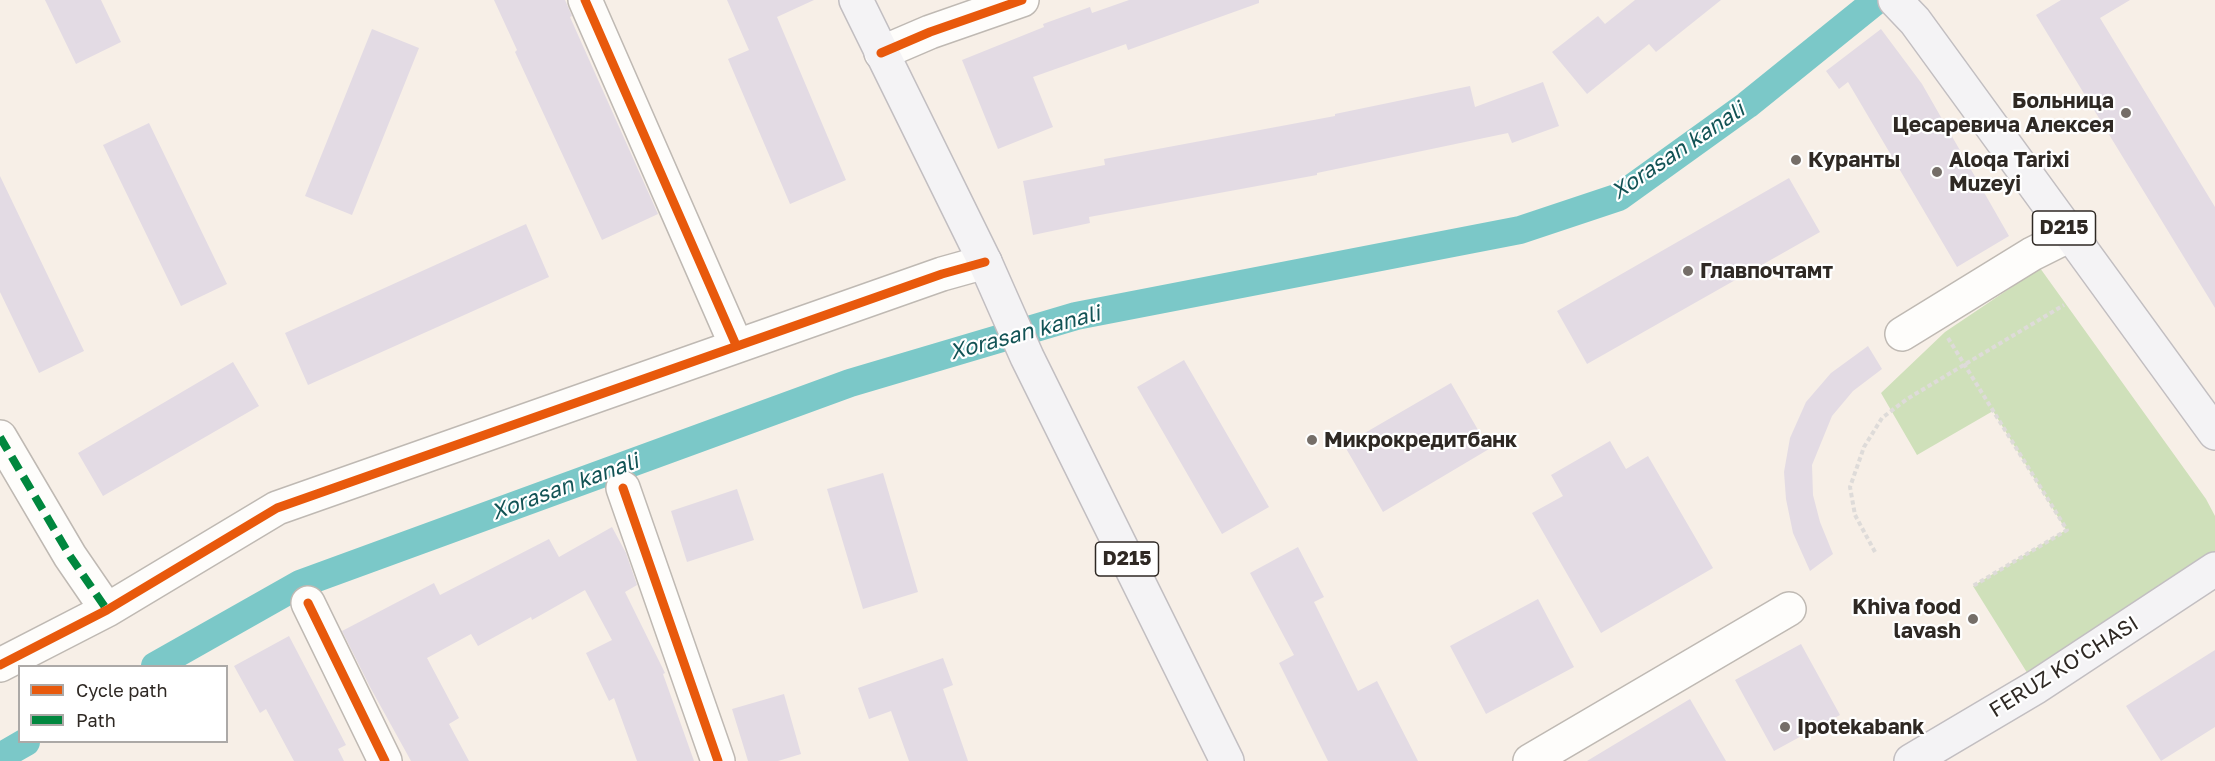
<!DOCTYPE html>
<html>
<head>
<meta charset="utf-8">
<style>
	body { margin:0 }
	#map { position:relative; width:2215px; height:761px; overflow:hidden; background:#f7efe7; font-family:"Golos Text",sans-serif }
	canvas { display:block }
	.legend { position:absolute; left:18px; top:665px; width:210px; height:78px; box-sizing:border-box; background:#fff; border:2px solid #aca9a7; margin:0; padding:8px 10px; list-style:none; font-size:18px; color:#2f2924 }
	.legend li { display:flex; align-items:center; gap:12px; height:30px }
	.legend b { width:30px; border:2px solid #aca9a7 }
</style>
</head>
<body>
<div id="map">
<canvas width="2215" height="761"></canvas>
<ul class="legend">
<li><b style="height:8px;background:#e8590c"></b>Cycle path</li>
<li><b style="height:8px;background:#00873e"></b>Path</li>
</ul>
</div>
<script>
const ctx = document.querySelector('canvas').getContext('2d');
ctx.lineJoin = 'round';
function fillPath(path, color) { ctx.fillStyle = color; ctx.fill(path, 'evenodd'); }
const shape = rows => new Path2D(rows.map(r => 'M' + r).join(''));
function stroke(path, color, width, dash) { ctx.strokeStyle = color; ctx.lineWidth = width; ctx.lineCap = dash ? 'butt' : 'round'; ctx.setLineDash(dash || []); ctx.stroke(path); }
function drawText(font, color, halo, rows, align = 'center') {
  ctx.font = font + ' "Golos Text",sans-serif'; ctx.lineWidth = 4.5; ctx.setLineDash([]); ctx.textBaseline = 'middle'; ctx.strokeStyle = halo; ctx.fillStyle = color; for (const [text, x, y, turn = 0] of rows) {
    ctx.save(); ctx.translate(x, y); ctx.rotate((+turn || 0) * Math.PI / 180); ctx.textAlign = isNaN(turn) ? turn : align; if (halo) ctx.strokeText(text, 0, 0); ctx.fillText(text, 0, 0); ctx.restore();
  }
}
fillPath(shape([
	[2040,268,2206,499,2215,516,2215,569,2036,687,1973,586,2066,530,1993,411,1917,455,1881,393,1945,332]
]), '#cfe0ba');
stroke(shape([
	[155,666,300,584,850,383,1076,316,1520,230,1619,197,1747,105,1877,0],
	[0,757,26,742]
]), '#7bc8c8', 28);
fillPath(shape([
	[45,0,101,0,121,42,76,64],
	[494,0,565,0,572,16,570,17,658,214,602,240,515,52,517,50],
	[727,0,814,0,777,17,846,180,790,204,728,59,749,50],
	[1129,0,1259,0,1259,3,1128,50,1126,44,1033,77,1053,127,998,149,962,60,1044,27,1043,24,1090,7,1092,13],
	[1635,0,1721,0,1656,52,1649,44,1587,94,1552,52,1598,16,1605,24],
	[2061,0,2130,0,2100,18,2215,207,2215,308,2036,15],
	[372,29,419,48,352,215,305,196],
	[1881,29,1922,84,2009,236,1957,267,1848,82,1839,89,1826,71],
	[1543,82,1559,126,1512,143,1508,133,1317,173,1317,175,1089,217,1090,223,1033,235,1023,181,1105,165,1104,159,1335,116,1335,114,1470,86,1475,107],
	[149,123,227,284,181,306,103,145],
	[0,176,84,351,39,373,0,292],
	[1789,178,1820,232,1587,364,1557,311],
	[526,224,549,277,308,385,285,333],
	[1868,346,1882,369,1853,391,1832,416,1812,465,1813,495,1820,522,1833,554,1810,571,1793,533,1786,499,1784,472,1790,438,1806,402,1831,373],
	[1184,360,1269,507,1222,534,1137,387],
	[233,362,259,406,103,496,78,453],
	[1451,383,1489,449,1383,512,1344,445],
	[1610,441,1626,469,1648,456,1713,568,1601,633,1532,513,1563,496,1551,475],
	[883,473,918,592,863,609,827,489],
	[737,489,754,540,687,562,671,511],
	[612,527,626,553,637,585,625,592,665,673,663,674,694,761,637,761,614,698,609,701,586,653,612,640,585,590,532,620,531,617,478,646,471,634,427,658,459,718,449,724,469,761,411,761,370,687,342,631,434,583,440,595,549,539,559,557],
	[1298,547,1324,597,1314,602,1358,691,1377,681,1418,761,1328,761,1279,663,1294,655,1250,573],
	[1538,599,1574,667,1486,714,1450,646],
	[289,636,346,745,338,749,344,761,294,761,266,709,260,713,234,666],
	[1801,644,1840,715,1774,751,1735,680],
	[2215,650,2215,727,2161,761,2126,706],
	[943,658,953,685,943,689,968,761,909,761,891,711,869,719,858,688],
	[784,694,801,754,778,761,748,761,732,709],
	[1690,699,1726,761,1587,761]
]), '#e3dbe4');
const minor = shape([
	[585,0,736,345],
	[881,53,930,32,1022,0],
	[1902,334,2032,254,2070,235],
	[0,437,70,556,107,610],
	[623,488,718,761],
	[308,603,385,761],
	[0,665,107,610,277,508,942,274,985,262],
	[1530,761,1789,609]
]);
const major = shape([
	[856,0,985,262,1027,357,1227,761],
	[1895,0,1915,21,2215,433],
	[1911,761,2036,687,2215,569]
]);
stroke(minor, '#bfb9b3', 36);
stroke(major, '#c2bec1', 36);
stroke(shape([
	[1948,338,2067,530,1973,586],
	[1875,552,1855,515,1850,487,1864,447,1882,418,1907,399,2064,305]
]), '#dedbd9', 4, [4.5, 3]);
stroke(minor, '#fefdfb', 33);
stroke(major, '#f4f3f5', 33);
stroke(shape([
	[0,437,70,556,107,610]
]), '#00873e', 8, [15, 8]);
stroke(shape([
	[585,0,736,345],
	[881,53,930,32,1022,0],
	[623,488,718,761],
	[308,603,385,761],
	[0,665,107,610,277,508,942,274,985,262]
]), '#e8590c', 9);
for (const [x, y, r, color] of [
	[2126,113,6,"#756e68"],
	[1796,160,6,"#756e68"],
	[1937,172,6,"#756e68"],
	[1688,271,6,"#756e68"],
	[1312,440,6,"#756e68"],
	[1973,619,6,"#756e68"],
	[1785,727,6,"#756e68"]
]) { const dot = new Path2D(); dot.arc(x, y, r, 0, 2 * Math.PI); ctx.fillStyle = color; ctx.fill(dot); stroke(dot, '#fff', 2); }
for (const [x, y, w] of [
	[2064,228,63],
	[1127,559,63]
]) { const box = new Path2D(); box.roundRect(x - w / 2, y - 17, w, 34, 4.5); ctx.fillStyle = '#fff'; ctx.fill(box); stroke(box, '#2f2924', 1.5); }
drawText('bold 20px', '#2f2924', null, [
	["D215",2064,228],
	["D215",1127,559]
]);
drawText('bold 21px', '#2f2924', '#fff', [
	["Больница",2114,101,"right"],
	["Цесаревича Алексея",2114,125,"right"],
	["Куранты",1808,160],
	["Aloqa Tarixi",1949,160],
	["Muzeyi",1949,184],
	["Главпочтамт",1700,271],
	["Микрокредитбанк",1324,440],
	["Khiva food",1961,607,"right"],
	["lavash",1961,631,"right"],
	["Ipotekabank",1797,727]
], 'left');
drawText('21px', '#2f2924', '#fff', [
	["FERUZ KO'CHASI",2064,667,-32]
]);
drawText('italic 22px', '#125355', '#fff', [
	["Xorasan kanali",1678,151,-34],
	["Xorasan kanali",1025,333,-15],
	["Xorasan kanali",565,487,-20]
]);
</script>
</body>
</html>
